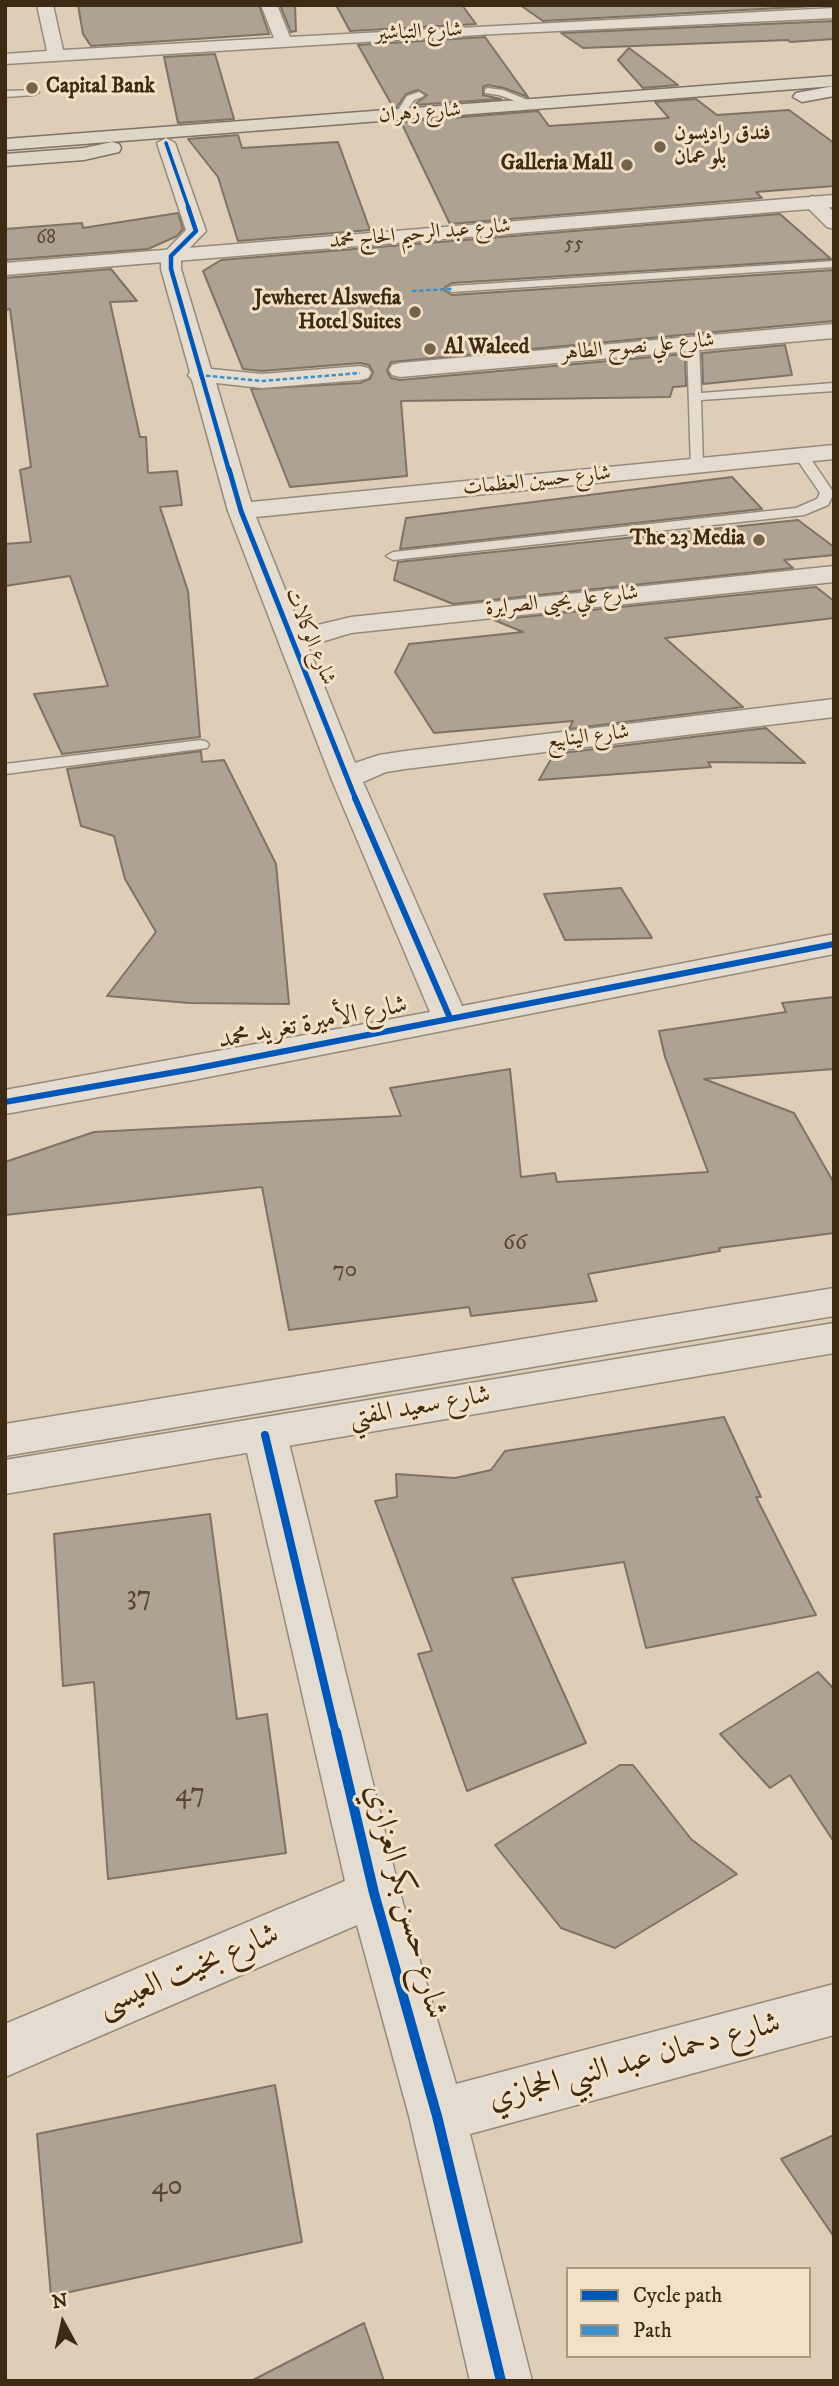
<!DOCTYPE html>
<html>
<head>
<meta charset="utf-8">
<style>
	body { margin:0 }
	#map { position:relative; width:839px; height:2386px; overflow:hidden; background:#deceb8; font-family:"IM FELL DW Pica",serif }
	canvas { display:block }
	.frame { position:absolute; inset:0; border:7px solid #3e2912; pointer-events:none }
	.legend { position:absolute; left:566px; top:2267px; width:245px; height:91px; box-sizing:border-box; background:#f3e1c7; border:2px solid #ab977f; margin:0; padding:9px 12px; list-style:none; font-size:21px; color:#3e2912 }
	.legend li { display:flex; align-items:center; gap:14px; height:35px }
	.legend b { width:35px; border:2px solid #ab977f }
	.north { position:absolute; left:28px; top:2288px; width:70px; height:70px; -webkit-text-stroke:5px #f3e1c7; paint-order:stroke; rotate:352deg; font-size:19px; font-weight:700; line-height:28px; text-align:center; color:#3e2912 }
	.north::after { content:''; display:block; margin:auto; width:24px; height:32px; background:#3e2912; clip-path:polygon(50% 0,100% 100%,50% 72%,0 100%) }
</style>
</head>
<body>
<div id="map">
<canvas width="839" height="2386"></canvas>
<div class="frame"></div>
<ul class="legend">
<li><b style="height:9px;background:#0057b8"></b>Cycle path</li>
<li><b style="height:9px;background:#3f8fc8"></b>Path</li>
</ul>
<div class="north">N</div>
</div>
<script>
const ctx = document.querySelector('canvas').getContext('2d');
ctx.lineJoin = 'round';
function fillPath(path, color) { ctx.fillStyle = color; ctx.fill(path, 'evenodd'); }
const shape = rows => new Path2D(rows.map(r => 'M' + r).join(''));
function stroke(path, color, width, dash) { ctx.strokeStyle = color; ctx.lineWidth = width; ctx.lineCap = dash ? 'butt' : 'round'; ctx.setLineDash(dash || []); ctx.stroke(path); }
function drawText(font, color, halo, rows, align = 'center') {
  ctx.font = font + ' "IM FELL DW Pica",Amiri,serif'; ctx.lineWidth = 6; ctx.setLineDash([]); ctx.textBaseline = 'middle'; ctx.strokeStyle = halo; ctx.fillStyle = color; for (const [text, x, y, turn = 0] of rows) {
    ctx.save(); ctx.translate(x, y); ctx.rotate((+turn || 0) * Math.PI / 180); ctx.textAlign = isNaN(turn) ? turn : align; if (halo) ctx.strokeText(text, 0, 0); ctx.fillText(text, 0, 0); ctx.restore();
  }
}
const building = shape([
	[78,5,259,5,269,34,91,46,83,34,78,5],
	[280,5,295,5,296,31,291,32,280,5],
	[336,5,462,5,476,24,350,31,336,5],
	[520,5,834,5,543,21,520,5],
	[834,21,834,39,790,42,788,40,583,48,561,33,834,21],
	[485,37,528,97,504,88,488,85,483,87,483,95,501,99,414,105,427,95,418,90,406,94,397,107,393,107,358,45,485,37],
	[629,48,678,85,643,88,618,60,629,48],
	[215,54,234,119,178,123,164,57,215,54],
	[696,99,717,115,789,110,834,143,834,186,756,192,762,198,450,224,401,122,538,111,549,126,669,118,655,102,696,99],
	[238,135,242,148,338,142,370,230,238,241,218,177,188,139,238,135],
	[178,213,183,229,177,236,148,249,5,260,5,229,82,223,83,228,178,213],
	[780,214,831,259,452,283,445,287,445,291,452,295,834,270,834,321,391,362,387,371,391,378,400,380,685,354,686,386,673,387,670,397,401,401,407,476,290,487,251,389,360,383,370,379,373,372,369,365,360,363,262,371,243,369,203,271,221,260,780,214],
	[111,269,137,301,110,302,140,437,146,437,148,473,177,471,182,505,160,507,188,591,200,737,62,754,34,694,108,686,70,576,5,586,5,544,31,542,20,470,31,467,10,309,5,310,5,278,111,269],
	[785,345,792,375,703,384,702,353,785,345],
	[732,477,762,509,400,549,406,518,732,477],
	[798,520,834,547,834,555,784,560,793,568,453,604,394,580,398,562,798,520],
	[816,587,834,601,834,618,665,638,743,707,569,729,573,721,434,733,395,672,409,644,523,632,494,620,816,587],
	[766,728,805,763,708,762,711,767,539,780,554,754,766,728],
	[201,751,202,762,224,760,276,864,289,1004,189,1003,107,996,156,932,125,879,114,836,81,826,67,769,201,751],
	[621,888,652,938,565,940,544,894,621,888],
	[834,997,834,1069,704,1079,794,1113,834,1183,834,1233,719,1248,720,1251,588,1274,597,1301,471,1316,469,1307,289,1330,262,1187,5,1215,5,1162,94,1132,401,1116,390,1088,510,1069,521,1177,555,1173,557,1182,708,1172,665,1057,659,1031,786,1012,782,1003,834,997],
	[724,1417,761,1497,756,1497,816,1615,646,1648,624,1562,512,1578,586,1743,467,1791,418,1654,432,1651,375,1501,397,1497,396,1474,455,1478,491,1470,505,1451,724,1417],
	[210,1514,237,1719,267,1714,286,1853,108,1879,94,1682,63,1686,54,1534,210,1514],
	[818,1672,834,1689,834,1842,790,1775,770,1788,720,1734,818,1672],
	[620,1765,633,1765,691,1839,737,1874,615,1948,561,1928,495,1845,620,1765],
	[275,2085,302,2242,51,2296,37,2134,275,2085],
	[834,2135,834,2237,781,2159,834,2135],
	[364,2323,384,2381,251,2381,364,2323]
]);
fillPath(building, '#aea292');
stroke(building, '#7e7364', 2);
const service = shape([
	[488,88,503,90,540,105,535,108,499,95,485,93,485,89,488,88],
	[37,90,39,92,34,95,5,97,5,91,37,90],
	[419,92,424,95,422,97,414,100,403,117,397,117,395,115,407,96,419,92],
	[834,261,834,267,452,292,446,289,452,286,834,261],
	[693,339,699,343,701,393,834,383,834,391,701,400,703,465,696,469,691,468,687,343,693,339],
	[801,451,806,452,834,493,828,505,804,515,393,560,386,556,393,552,796,508,817,499,820,493,794,455,801,451],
	[201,740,207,742,209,745,207,748,5,774,5,764,201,740]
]);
const minor = shape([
	[37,5,53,5,63,50,274,38,261,5,277,5,290,37,834,8,834,18,494,34,5,64,5,54,47,51,37,5],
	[166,138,175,143,206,231,181,257,181,269,211,369,262,374,360,366,368,368,371,373,368,378,360,380,262,388,216,383,251,502,834,445,834,459,256,517,301,629,351,617,834,566,834,582,351,633,308,646,355,763,379,755,405,751,834,699,834,717,405,769,386,772,363,782,462,1006,834,934,834,954,193,1080,5,1114,5,1090,430,1012,331,778,228,511,192,380,188,375,190,372,161,269,161,256,186,230,157,143,166,138],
	[812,196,819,198,834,212,834,229,827,227,802,202,812,196],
	[834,324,834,338,400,377,392,375,389,370,392,365,400,363,834,324],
	[265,1419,280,1424,287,1435,400,1893,456,2084,834,1984,834,2035,470,2134,532,2381,470,2381,409,2116,357,1925,5,2077,5,2024,345,1881,243,1435,250,1424,265,1419]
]);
const tertiary = shape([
	[834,195,834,207,5,275,5,263,834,195],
	[834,1288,834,1316,5,1456,5,1424,834,1288],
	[834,1323,834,1353,5,1494,5,1460,834,1323]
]);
const secondary = shape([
	[834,86,834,96,802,102,793,97,796,93,834,86]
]);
const primary = shape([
	[834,76,834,86,5,150,5,139,834,76]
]);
const motorway = shape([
	[112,142,119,144,121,148,119,152,84,160,5,166,5,154,84,148,112,142]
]);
stroke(service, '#958a7a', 3);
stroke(minor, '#958a7a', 3);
stroke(tertiary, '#958a7a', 3);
stroke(secondary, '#7e7364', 3);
stroke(primary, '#7e7364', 3);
stroke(motorway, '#7e7364', 3);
fillPath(service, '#e4dcd1');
fillPath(minor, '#e4dcd1');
fillPath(tertiary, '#e4dcd1');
fillPath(secondary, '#e4dcd1');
fillPath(primary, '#dfd6ca');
fillPath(motorway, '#dfd6ca');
stroke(shape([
	[412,291,452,289],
	[199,375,262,381,360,373]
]), '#3f8fc8', 2.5, [4.5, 2.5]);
stroke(shape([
	[166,143,189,209]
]), '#0057b8', 3.5);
stroke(shape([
	[188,207,196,231,171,256,171,269,229,471]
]), '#0057b8', 4.5);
stroke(shape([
	[229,469,241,511,356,800]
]), '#0057b8', 5);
stroke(shape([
	[355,798,450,1018],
	[5,1102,193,1069,834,944]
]), '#0057b8', 6);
stroke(shape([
	[265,1435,336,1734]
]), '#0057b8', 8);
stroke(shape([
	[336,1732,374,1893,437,2116,501,2381]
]), '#0057b8', 10);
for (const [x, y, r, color] of [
	[32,88,7,"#76634c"],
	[660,147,7,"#76634c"],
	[627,165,7,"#76634c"],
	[415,312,7,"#76634c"],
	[430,349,7,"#76634c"],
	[759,540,7,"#76634c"]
]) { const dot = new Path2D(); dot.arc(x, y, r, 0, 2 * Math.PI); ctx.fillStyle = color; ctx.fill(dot); stroke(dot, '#f3e1c7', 2.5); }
drawText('19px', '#5a4732', null, [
	["68",46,239],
	["55",574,245]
]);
drawText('21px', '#3e2912', '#f3e1c7', [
	["شارع التباشير",419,33,-3],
	["شارع زهران",420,114,-4],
	["شارع عبد الرحيم الحاج محمد",420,235,-5],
	["شارع علي نصوح الطاهر",638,348,-5],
	["شارع حسين العظمات",537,482,-6],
	["شارع علي يحيى الصرايرة",562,602,-6],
	["شارع الوكالات",309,637,68],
	["شارع الينابيع",588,738,-7]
]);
drawText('bold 21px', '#3e2912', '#f3e1c7', [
	["Capital Bank",46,88],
	["فندق راديسون",674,135],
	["بلو عمان",674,159],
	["Galleria Mall",613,165,"right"],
	["Jewheret Alswefia",401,300,"right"],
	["Hotel Suites",401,324,"right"],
	["Al Waleed",444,349],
	["The 23 Media",745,540,"right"]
], 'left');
drawText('23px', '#5a4732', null, [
	["66",515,1244],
	["70",345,1271]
]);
drawText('26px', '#3e2912', '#f3e1c7', [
	["شارع الأميرة تغريد محمد",313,1024,-11],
	["شارع سعيد المفتي",420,1408,-10]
]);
drawText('28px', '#5a4732', null, [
	["37",139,1598],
	["47",190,1795],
	["40",167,2188]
]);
drawText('32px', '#3e2912', '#f3e1c7', [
	["شارع حسن بكر العزازي",404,1902,75],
	["شارع بخيت العيسى",189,1972,-23],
	["شارع دحمان عبد النبي الحجازي",635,2063,-15]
]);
</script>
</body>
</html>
